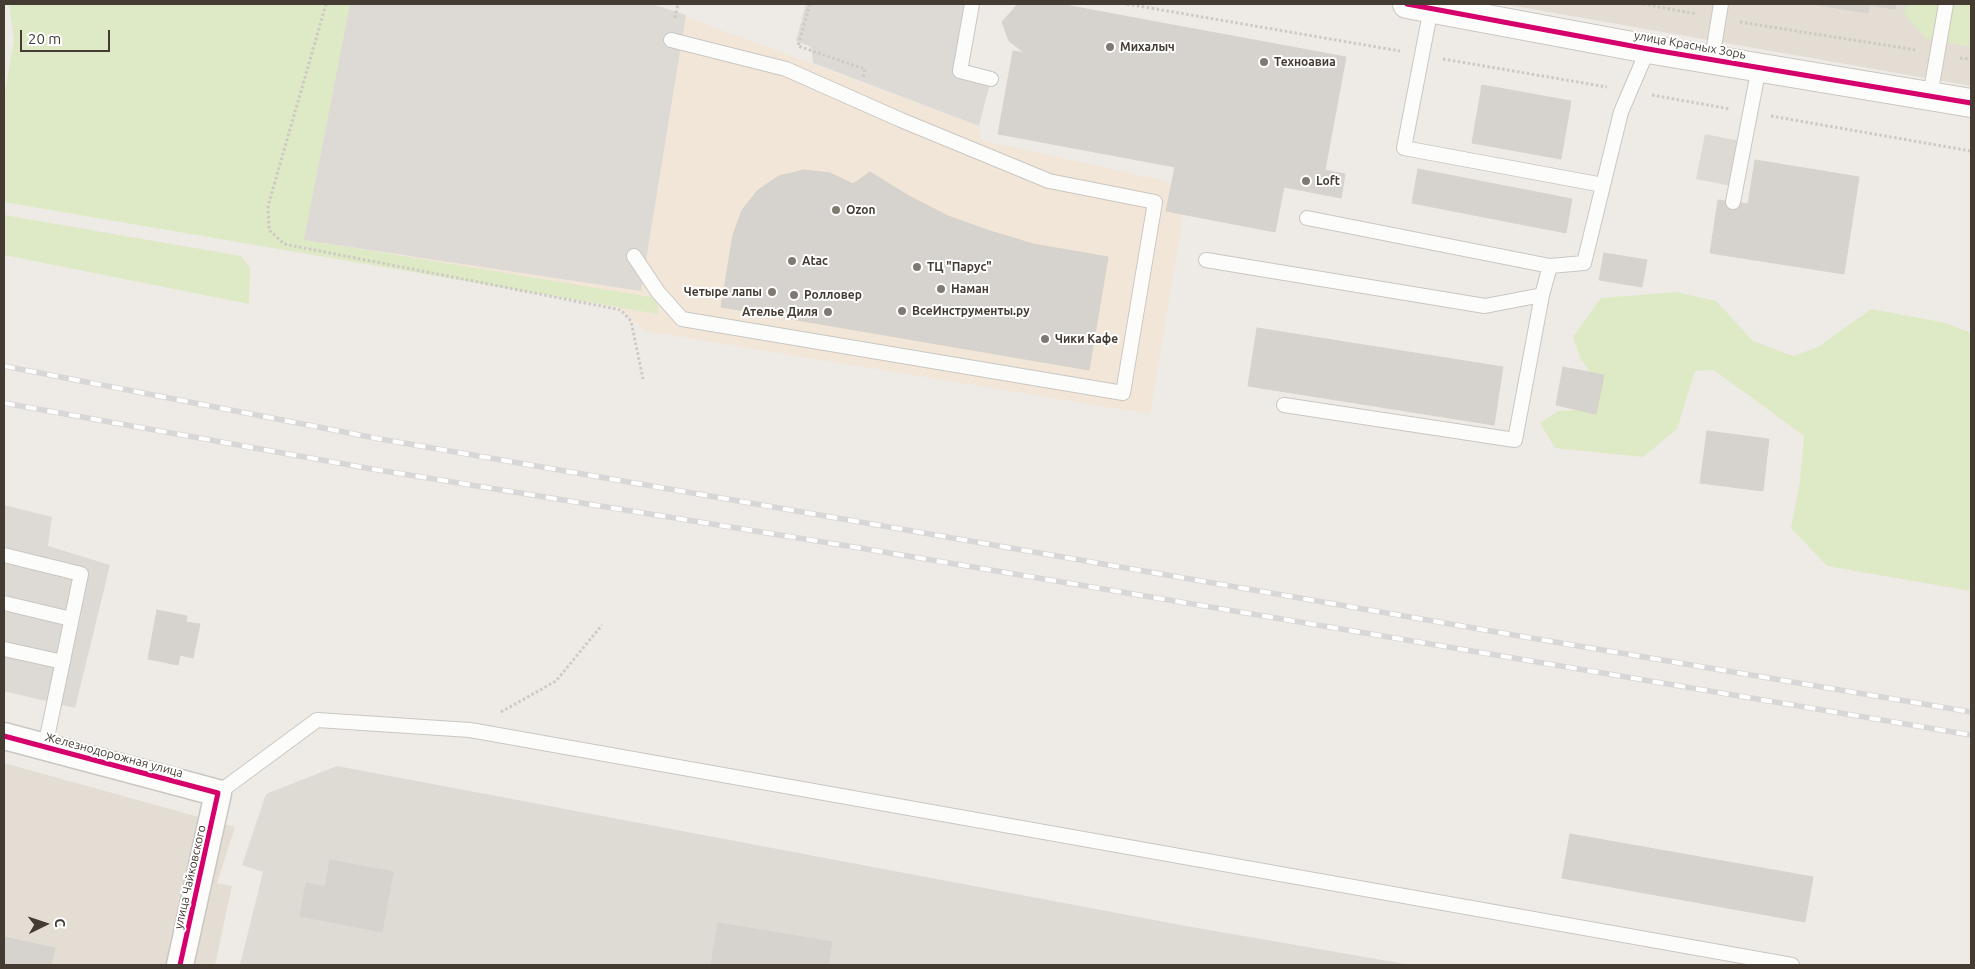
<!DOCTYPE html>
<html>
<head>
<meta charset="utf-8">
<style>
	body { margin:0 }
	#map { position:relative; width:1975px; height:969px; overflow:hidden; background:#eeebe6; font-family:Ubuntu,sans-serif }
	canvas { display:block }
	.frame { position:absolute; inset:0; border:5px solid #443c33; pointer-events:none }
	.north { position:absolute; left:20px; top:899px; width:50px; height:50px; -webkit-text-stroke:4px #fff; paint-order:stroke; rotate:86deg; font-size:14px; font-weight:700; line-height:20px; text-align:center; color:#443c33 }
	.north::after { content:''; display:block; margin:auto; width:18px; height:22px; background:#443c33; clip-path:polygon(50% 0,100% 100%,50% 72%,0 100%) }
	.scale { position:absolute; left:20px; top:30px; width:90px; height:22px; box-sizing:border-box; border:2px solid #443c33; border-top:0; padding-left:6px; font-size:15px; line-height:18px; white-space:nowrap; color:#443c33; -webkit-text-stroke:4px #fff; paint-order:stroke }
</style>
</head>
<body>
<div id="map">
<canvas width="1975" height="969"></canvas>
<div class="frame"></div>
<div class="north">С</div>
<div class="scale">20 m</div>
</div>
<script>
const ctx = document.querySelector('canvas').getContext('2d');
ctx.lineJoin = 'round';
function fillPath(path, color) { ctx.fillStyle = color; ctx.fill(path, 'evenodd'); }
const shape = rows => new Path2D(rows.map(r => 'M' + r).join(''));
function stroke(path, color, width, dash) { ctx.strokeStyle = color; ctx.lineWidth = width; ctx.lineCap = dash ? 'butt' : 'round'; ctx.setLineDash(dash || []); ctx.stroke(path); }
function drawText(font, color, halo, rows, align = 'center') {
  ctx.font = font + ' Ubuntu,sans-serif'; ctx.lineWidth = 4; ctx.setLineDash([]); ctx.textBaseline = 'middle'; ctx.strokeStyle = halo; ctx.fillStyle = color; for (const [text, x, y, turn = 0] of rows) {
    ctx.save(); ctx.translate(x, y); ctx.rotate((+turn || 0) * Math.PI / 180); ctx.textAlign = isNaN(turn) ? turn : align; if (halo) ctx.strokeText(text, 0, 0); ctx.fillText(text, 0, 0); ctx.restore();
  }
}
fillPath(shape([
	[1503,4,1971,4,1971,86],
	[4,763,235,827,217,883,232,886,215,965,4,965]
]), '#e3ddd3');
fillPath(shape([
	[350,4,652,4,979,126,981,140,1188,186,1150,414,645,331,600,290,304,240]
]), '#f2e6d8');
fillPath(shape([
	[337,766,1186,926,1411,965,240,965,263,872,242,865,266,794]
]), '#dedad4');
fillPath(shape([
	[9,4,350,4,305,240,657,298,658,314,4,202,4,98,14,40],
	[1907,4,1971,4,1971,47,1926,38,1904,14],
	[4,215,241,256,250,268,249,304,4,255],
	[1676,292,1716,301,1753,341,1793,356,1818,347,1871,309,1946,323,1971,333,1971,591,1827,566,1791,528,1800,481,1804,436,1714,370,1695,371,1677,429,1643,457,1555,448,1540,423,1558,411,1588,409,1598,383,1580,358,1573,337,1601,298]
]), '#dee9c5');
fillPath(shape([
	[350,4,652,4,686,15,641,291,304,240],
	[806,4,972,4,961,70,991,79,979,126,813,63,811,47,796,41],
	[1705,134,1745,142,1736,187,1696,179],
	[4,505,52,517,48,546,110,565,75,708,4,691]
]), '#dddad6');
const building = shape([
	[1021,4,1060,4,1205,31,1195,85,1026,54,1009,41,1002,22,1017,5,1021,4],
	[1812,4,1896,4,1895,9,1869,5,1868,13,1812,4],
	[1205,31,1346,57,1325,170,1345,174,1341,198,1284,187,1275,232,1166,211,1175,167,998,134,1013,51,1195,85,1205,31],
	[1482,85,1571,101,1561,159,1472,143,1482,85],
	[1755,160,1859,177,1844,274,1710,253,1718,200,1748,204,1755,160],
	[1418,169,1572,199,1566,233,1412,203,1418,169],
	[804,170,830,173,853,184,870,172,909,196,948,216,990,231,1033,244,1108,257,1089,370,721,307,733,235,742,210,758,190,779,176,804,170],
	[1604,253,1647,260,1642,287,1599,280,1604,253],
	[1257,328,1503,367,1494,425,1248,386,1257,328],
	[1563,367,1604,375,1596,414,1556,405,1563,367],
	[1707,431,1769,439,1763,491,1700,483,1707,431],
	[157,610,187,616,186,622,200,624,193,658,180,655,178,665,148,659,157,610],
	[1570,834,1813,877,1805,922,1562,878,1570,834],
	[330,860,393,872,382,932,300,916,306,883,325,887,330,860],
	[718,923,832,942,828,965,711,965,718,923],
	[4,937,55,948,51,965,4,965,4,937]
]);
fillPath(building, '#d6d2cd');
stroke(building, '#d6d2cc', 1);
const service = shape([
	[972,4,960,71,991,79],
	[1431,8,1404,148,1603,185],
	[1712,59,1721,4],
	[1930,96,1946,4],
	[1733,202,1759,67],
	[1307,218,1550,266,1584,263,1621,112,1648,49],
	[634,256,658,292,682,319,1123,393,1155,202,1049,181,901,120,786,69,671,40],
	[1206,260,1485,306,1542,295],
	[1284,405,1515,440,1542,295,1550,266],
	[4,555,81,574,45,747],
	[4,603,71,619],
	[4,649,63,662],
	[218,793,317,720,470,730,1792,965]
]);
const minor = shape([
	[4,736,218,793,180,965]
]);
const tertiary = shape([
	[1407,4,1648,49,1971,103]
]);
stroke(service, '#cac7c2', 16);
stroke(minor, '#cac7c2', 29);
stroke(tertiary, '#cac7c2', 30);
stroke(shape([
	[326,4,268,206,269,230,284,244,621,310,631,321,643,379],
	[810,4,798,46,865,69,863,78],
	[1127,4,1400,51],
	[1643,4,1697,14],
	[675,18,678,4],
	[1740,22,1916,50],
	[1960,58,1971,59],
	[1443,59,1607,87],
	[1652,95,1730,109],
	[1771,116,1971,151],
	[501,712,556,681,602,625]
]), '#cdcac5', 3, [2.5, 2.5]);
stroke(service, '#fcfcfb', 14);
stroke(minor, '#fcfcfb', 26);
stroke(tertiary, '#fcfcfb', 28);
const rail = shape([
	[4,366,380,439,1537,639,1971,712],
	[4,403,372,469,860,548,1971,735]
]);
stroke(rail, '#d8d7d7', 5.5);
stroke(rail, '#fff', 4, [11]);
stroke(shape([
	[1407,4,1648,49,1971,103],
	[4,736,218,793,180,965]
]), '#d6006c', 5);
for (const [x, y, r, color] of [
	[1110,47,5,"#807972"],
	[1264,62,5,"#807972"],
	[1306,181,5,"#807972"],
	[836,210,5,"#807972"],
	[792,261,5,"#807972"],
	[917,267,5,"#807972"],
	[941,289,5,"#807972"],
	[772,292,5,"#807972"],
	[794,295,5,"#807972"],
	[902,311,5,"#807972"],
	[828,312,5,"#807972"],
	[1045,339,5,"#807972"]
]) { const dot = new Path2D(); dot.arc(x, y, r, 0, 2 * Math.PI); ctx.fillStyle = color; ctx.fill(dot); stroke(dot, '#fff', 2); }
drawText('12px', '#443c33', '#fff', [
	["улица Красных Зорь",1690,45,10],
	["Железнодорожная улица",114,755,15],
	["улица Чайковского",190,877,-77]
]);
drawText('bold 12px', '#443c33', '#fff', [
	["Михалыч",1120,47],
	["Техноавиа",1274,62],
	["Loft",1316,181],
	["Ozon",846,210],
	["Atac",802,261],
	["ТЦ \"Парус\"",927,267],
	["Наман",951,289],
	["Четыре лапы",762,292,"right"],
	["Ролловер",804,295],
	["ВсеИнструменты.ру",912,311],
	["Ателье Диля",818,312,"right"],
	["Чики Кафе",1055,339]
], 'left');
</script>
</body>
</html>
